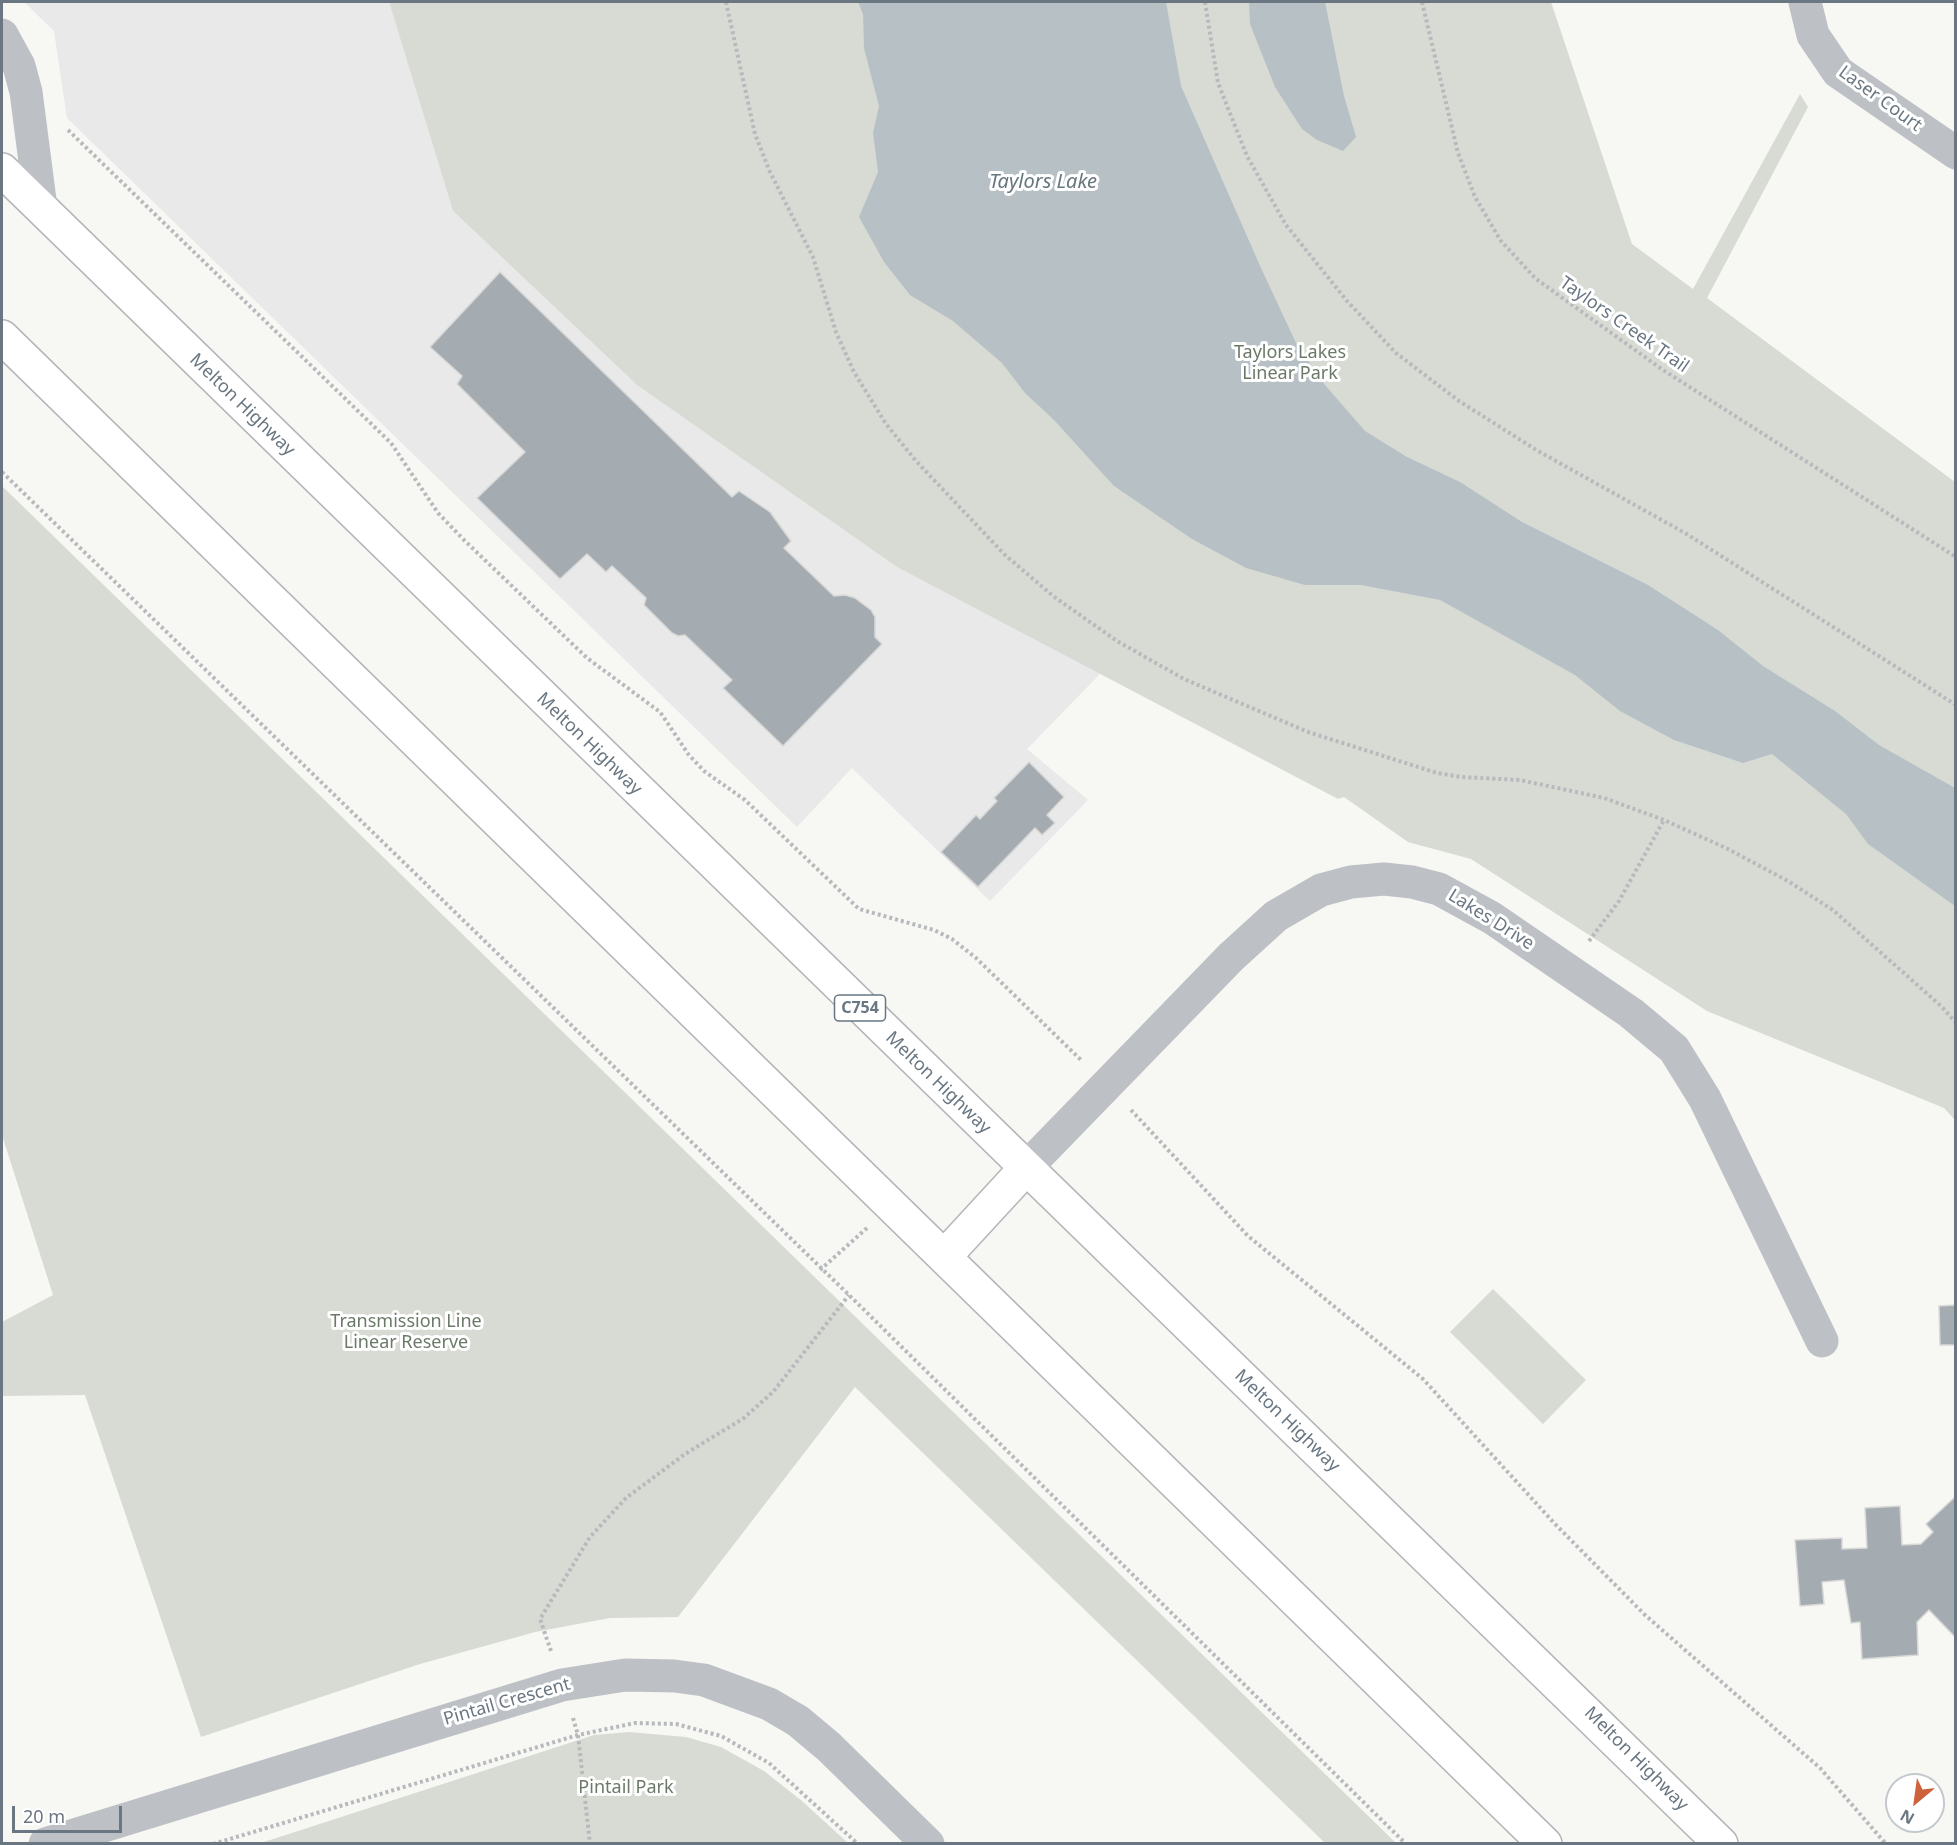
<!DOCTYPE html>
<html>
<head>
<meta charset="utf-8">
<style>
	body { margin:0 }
	#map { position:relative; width:1957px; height:1845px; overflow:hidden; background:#f7f7f4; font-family:"Noto Sans",sans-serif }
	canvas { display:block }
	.frame { position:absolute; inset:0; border:3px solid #6a7782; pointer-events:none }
	.north { position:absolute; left:1885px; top:1773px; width:60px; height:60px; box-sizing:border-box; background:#fff; border:2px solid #c3c9cd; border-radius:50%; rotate:209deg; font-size:16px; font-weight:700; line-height:24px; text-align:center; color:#6a7782 }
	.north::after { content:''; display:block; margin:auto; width:21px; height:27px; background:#ce623d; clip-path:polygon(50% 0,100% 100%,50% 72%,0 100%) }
	.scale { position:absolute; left:12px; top:1806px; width:110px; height:27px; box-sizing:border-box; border:3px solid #6a7782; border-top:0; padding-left:8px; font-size:18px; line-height:21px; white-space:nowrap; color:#6a7782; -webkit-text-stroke:4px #fff; paint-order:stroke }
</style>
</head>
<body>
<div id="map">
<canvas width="1957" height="1845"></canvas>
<div class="frame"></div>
<div class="north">N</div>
<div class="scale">20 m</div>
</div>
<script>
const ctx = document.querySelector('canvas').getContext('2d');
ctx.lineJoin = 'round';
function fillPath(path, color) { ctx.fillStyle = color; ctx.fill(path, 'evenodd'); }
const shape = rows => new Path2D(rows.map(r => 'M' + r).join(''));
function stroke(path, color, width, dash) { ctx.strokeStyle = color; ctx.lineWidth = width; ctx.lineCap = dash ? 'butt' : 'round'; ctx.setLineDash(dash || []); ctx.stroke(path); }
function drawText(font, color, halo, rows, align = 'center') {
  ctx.font = font + ' "Noto Sans",sans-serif'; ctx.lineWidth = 6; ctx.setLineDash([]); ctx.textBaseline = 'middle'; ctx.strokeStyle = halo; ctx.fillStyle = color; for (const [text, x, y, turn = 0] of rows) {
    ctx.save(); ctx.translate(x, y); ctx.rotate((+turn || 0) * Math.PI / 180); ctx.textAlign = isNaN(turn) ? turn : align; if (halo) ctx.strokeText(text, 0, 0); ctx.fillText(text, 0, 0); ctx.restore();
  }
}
fillPath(shape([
	[24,2,389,2,453,211,637,385,897,567,1101,673,1027,749,1088,800,990,901,852,768,797,827,67,118,54,31]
]), '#e8e9e8');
fillPath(shape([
	[389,2,1551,2,1632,244,1693,289,1800,94,1808,107,1707,298,1955,482,1955,1120,1944,1108,1707,1011,1471,859,1408,842,1344,797,1338,799,897,567,637,385,453,211],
	[2,486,1396,1843,1325,1843,855,1387,678,1617,610,1618,535,1632,420,1664,201,1737,85,1395,2,1396,2,1322,53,1295,2,1135],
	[1493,1289,1586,1380,1543,1424,1450,1332],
	[629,1732,686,1737,721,1747,764,1771,802,1801,848,1843,261,1843,594,1735]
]), '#d7dbd4');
fillPath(shape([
	[858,2,1166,2,1181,86,1261,268,1296,343,1325,385,1365,431,1407,457,1460,482,1522,522,1648,585,1718,630,1763,666,1835,711,1879,745,1955,788,1955,906,1868,844,1846,814,1772,754,1743,763,1674,740,1620,711,1575,675,1440,600,1361,585,1305,585,1246,568,1192,539,1114,486,1054,420,1025,393,1002,363,953,321,910,295,884,262,859,217,878,172,873,133,879,106,864,48,863,14],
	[1249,2,1325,2,1344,96,1356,137,1343,151,1317,140,1302,129,1275,87,1250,24]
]), '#b7c1c5');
const building = shape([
	[500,272,732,497,739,491,770,512,791,541,784,548,834,596,845,595,855,598,871,610,875,617,875,637,882,644,783,746,723,688,732,680,685,635,678,636,672,633,644,605,646,598,612,566,606,572,587,554,560,579,477,498,525,452,457,384,462,376,430,347,500,272],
	[1029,762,1064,797,1047,815,1055,823,1042,835,1035,828,978,887,941,852,976,815,980,819,997,801,994,798,1029,762],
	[1956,1305,1956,1345,1940,1345,1939,1306,1956,1305],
	[1956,1496,1956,1638,1929,1610,1917,1622,1918,1655,1862,1659,1860,1622,1851,1623,1844,1580,1822,1582,1824,1604,1800,1606,1795,1540,1842,1538,1842,1549,1867,1548,1865,1508,1900,1506,1902,1545,1921,1544,1933,1532,1926,1524,1956,1496]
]);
fillPath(building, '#a5acb1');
stroke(building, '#d8d8d7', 1.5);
const trunk = shape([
	[2,170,1721,1844],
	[2,337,1545,1844],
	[944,1257,1026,1168]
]);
stroke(trunk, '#b3b6b9', 36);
stroke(shape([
	[726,2,755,134,770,172,813,257,836,332,854,372,886,424,916,461,1004,554,1053,596,1117,641,1184,679,1308,732,1437,773,1461,777,1520,780,1604,798,1664,820,1726,848,1788,881,1833,910,1942,1007,1956,1023],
	[1205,2,1218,83,1247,156,1286,225,1347,301,1396,353,1459,401,1538,451,1685,533,1956,705],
	[1422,2,1458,153,1475,197,1501,241,1536,279,1663,370,1956,557],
	[68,130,391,443,438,513,464,540,587,658,660,712,689,755,704,771,745,800,859,909,934,930,952,939,976,958,1081,1060],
	[2,472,849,1295,1406,1844],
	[1589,941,1619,901,1664,820],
	[1131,1110,1248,1236,1423,1379,1555,1524,1645,1615,1820,1768,1886,1844],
	[820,1270,867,1228],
	[551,1651,540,1619,590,1537,626,1498,685,1454,744,1418,773,1392,849,1295],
	[573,1718,578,1735,590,1844],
	[213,1844,578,1735,635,1723,676,1724,721,1736,769,1763,858,1844]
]), '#b7babc', 4, [3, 3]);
stroke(shape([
	[1805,2,1813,35,1838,72,1956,153],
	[2,35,19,66,26,92,41,208],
	[1026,1168,1231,957,1276,916,1321,890,1351,882,1384,879,1412,882,1439,889,1492,918,1631,1013,1674,1049,1705,1099,1822,1341],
	[45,1844,562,1685,625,1675,674,1676,704,1680,769,1704,798,1721,829,1747,928,1844]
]), '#bdc0c4', 33);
stroke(trunk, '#fff', 33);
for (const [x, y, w] of [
	[860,1008,51]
]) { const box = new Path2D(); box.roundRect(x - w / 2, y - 13, w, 26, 4.5); ctx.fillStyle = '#fff'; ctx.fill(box); stroke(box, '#6a7782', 1.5); }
drawText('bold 16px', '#6a7782', null, [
	["C754",860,1008]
]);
drawText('18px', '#6a7782', '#fff', [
	["Laser Court",1880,99,36],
	["Taylors Creek Trail",1624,325,35],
	["Melton Highway",242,405,44],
	["Melton Highway",589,744,44],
	["Lakes Drive",1491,920,32],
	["Melton Highway",938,1083,44],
	["Melton Highway",1287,1421,44],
	["Pintail Crescent",507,1702,-16],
	["Melton Highway",1636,1759,45]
]);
drawText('18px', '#6b7a68', '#fff', [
	["Taylors Lakes",1290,353],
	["Linear Park",1290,374],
	["Transmission Line",406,1322],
	["Linear Reserve",406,1343],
	["Pintail Park",626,1788]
]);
drawText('italic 20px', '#66777e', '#fff', [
	["Taylors Lake",1043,182]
]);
</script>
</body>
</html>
